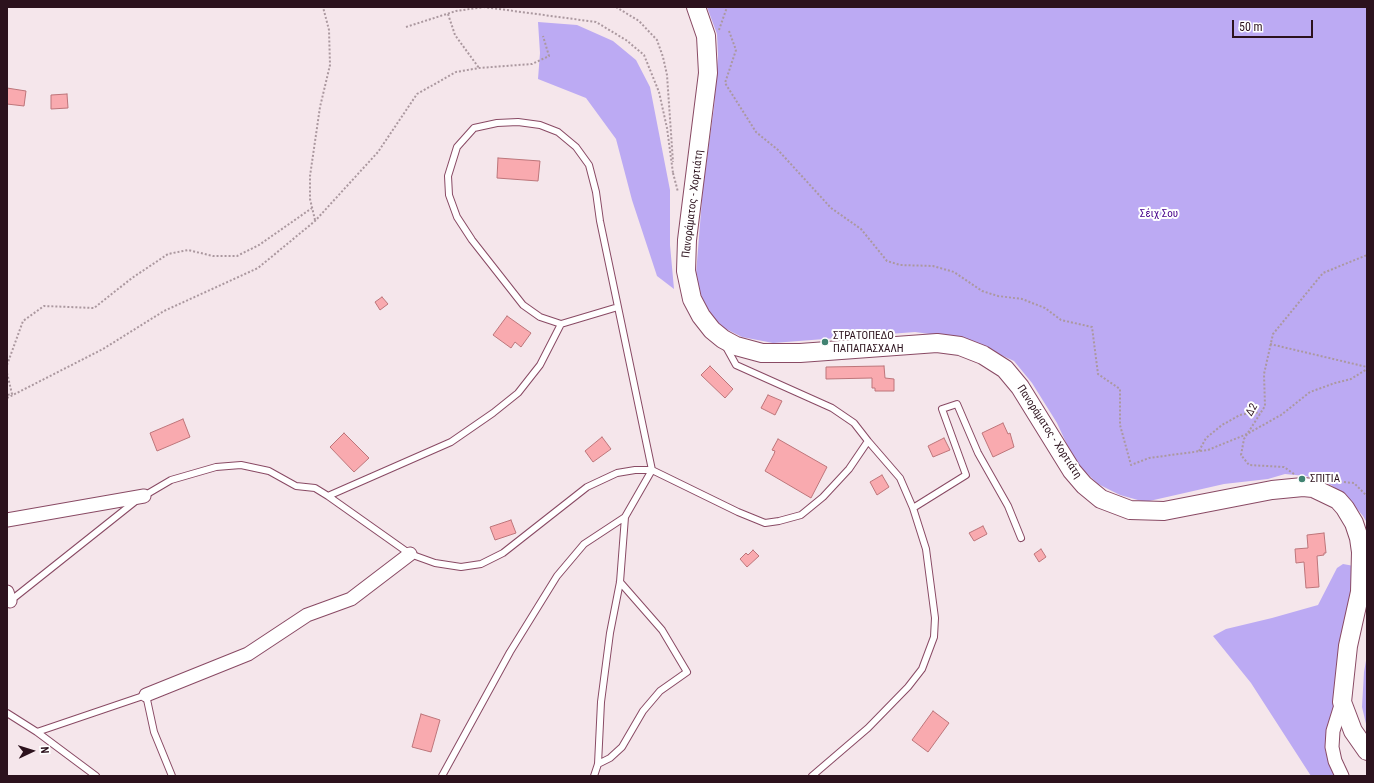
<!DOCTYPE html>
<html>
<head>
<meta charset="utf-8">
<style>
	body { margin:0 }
	#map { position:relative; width:1374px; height:783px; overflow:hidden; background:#f5e6eb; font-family:"Roboto Condensed",sans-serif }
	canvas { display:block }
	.frame { position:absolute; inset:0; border:8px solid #2c121d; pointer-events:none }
	.north { position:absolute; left:12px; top:731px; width:40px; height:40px; -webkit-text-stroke:3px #fff; paint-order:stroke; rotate:86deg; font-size:11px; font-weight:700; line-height:16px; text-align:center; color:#2c121d }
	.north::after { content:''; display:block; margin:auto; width:14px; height:18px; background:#2c121d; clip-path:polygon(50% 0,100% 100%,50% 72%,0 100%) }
	.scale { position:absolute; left:1232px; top:20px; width:81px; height:18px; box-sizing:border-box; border:2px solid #2c121d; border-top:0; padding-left:5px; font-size:12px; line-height:14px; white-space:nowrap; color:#2c121d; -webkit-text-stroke:3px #fff; paint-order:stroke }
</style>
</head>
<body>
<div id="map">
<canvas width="1374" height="783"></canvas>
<div class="frame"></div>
<div class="north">N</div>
<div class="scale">50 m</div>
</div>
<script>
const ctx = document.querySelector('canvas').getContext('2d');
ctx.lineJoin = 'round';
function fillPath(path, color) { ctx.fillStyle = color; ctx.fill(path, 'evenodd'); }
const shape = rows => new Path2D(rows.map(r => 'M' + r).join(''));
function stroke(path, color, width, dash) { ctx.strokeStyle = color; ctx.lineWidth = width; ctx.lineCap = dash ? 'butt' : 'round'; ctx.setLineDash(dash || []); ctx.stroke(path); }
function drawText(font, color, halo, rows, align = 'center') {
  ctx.font = font + ' "Roboto Condensed",sans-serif'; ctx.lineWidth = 4; ctx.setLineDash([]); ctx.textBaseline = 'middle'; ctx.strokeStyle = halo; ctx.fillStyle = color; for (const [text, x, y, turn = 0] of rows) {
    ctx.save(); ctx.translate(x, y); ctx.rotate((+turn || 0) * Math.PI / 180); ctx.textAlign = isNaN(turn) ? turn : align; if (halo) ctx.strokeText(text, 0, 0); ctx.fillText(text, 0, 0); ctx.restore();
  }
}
fillPath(shape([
	[707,7,1367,7,1367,523,1363,516,1347,497,1331,485,1306,476,1285,474,1268,479,1224,484,1145,502,1120,495,1098,484,1075,462,1057,423,1032,383,1014,361,966,339,915,332,773,343,742,337,724,328,715,319,706,306,700,293,696,274,703,187,714,107,718,56,717,34],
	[538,22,577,25,613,41,636,60,650,87,670,190,670,245,674,289,657,276,632,200,616,139,586,98,538,79,540,53],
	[1343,564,1354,566,1358,582,1334,715,1325,750,1334,776,1311,776,1251,683,1213,636,1226,629,1272,618,1318,605,1337,568],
	[1367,655,1367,728,1362,707,1364,672]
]), '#bcaaf3');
const building = shape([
	[7,88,26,91,24,106,7,104,7,88],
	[67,94,68,108,51,109,51,95,67,94],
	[498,158,540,161,538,181,497,178,498,158],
	[382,297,388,304,380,310,375,302,382,297],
	[507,316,531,333,521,347,515,342,511,348,493,335,507,316],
	[710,366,733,389,725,398,701,375,710,366],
	[884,366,885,378,894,379,894,391,875,391,875,388,872,388,872,378,826,379,826,367,884,366],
	[768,395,782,401,775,415,761,408,768,395],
	[183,419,190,437,157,451,150,433,183,419],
	[1003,423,1008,434,1010,433,1014,447,993,457,982,433,1003,423],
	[344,433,369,458,354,472,330,447,344,433],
	[602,437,611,449,593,462,585,451,602,437],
	[944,438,950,450,933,457,928,446,944,438],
	[778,439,827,467,811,498,765,471,774,454,775,451,772,450,778,439],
	[882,475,889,487,877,495,870,482,882,475],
	[511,520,516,533,495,540,490,527,511,520],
	[983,526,987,534,974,541,969,533,983,526],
	[1324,533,1326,553,1324,553,1324,555,1317,556,1319,587,1306,588,1304,562,1296,563,1295,549,1308,548,1307,535,1324,533],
	[1041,549,1046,557,1039,562,1034,554,1041,549],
	[753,550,759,556,747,567,740,559,746,553,748,555,753,550],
	[933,711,949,723,928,752,912,740,933,711],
	[421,714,440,720,431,752,412,747,421,714]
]);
fillPath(building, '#f9aaaf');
stroke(building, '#bd757a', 1);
const lane = shape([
	[561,324,540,317,523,305,472,240,457,217,449,195,448,176,457,147,474,128,497,123,518,122,540,125,558,132,576,147,589,165,596,192,600,221,618,307],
	[328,496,410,554,435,563,461,567,481,564,503,553,587,487,617,473,635,470,652,470,625,517,584,544,557,576,510,652,442,776],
	[913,508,966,475,942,409,957,404,978,453,1008,506,1021,538],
	[10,601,137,500,171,480,216,467,241,465,269,471,296,486,315,488,328,496,451,442,493,413,518,393,540,365,561,324,618,307,652,470,738,512,765,523,779,521,801,515,823,497,849,469,868,441,854,423,832,408,736,365,725,345],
	[7,713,37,732,146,695,154,732,172,776],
	[37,732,96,776],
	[598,764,610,758,622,747,643,711,660,691,687,672,662,630,620,582],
	[594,776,598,764,601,702,610,633,620,582,625,517],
	[812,776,868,728,908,687,922,669,934,637,935,618,926,549,913,508,900,478,868,441]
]);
const street = shape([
	[7,520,144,496],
	[7,592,10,601],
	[146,695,248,654,307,615,351,599,410,554],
	[1342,776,1335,761,1332,747,1333,731,1342,702]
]);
const secondary = shape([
	[696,7,706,36,708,73,687,240,686,271,692,299,701,316,712,330,723,339,736,346,762,353,800,353,937,343,960,346,983,355,1005,369,1020,387,1072,471,1084,485,1101,499,1130,510,1164,511,1272,490,1303,487,1313,488,1338,500,1345,508,1354,523,1359,538,1361,552,1360,592,1348,646,1342,702,1353,731,1367,751]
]);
stroke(lane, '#894a64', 8);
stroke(street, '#894a64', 15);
stroke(secondary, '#894a64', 20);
stroke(shape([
	[616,7,639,21,657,40,663,57,667,75,673,162],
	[448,14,455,35,479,68],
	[406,27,456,11,484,7,596,22,626,40,644,55,659,92,667,128,673,173],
	[719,30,727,7],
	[729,31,736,50,725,83,756,132,778,150,831,208,861,229,887,261,900,265,933,266,954,272,982,291,998,296,1022,299,1045,308,1061,320,1092,327,1098,374,1120,389,1120,425,1131,465,1149,458,1208,450,1247,434,1281,415,1310,392,1335,383,1351,379,1367,369],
	[673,173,678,192],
	[315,220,310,199,310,176,320,107,330,65,329,30,323,7],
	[1270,344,1367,367],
	[7,365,23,321,44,306,94,308,132,278,168,254,188,250,213,256,237,256,259,245,312,208],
	[7,373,12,394,7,395],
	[7,398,103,349,164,311,258,268,315,221,378,152,417,94,456,72,479,68,532,64,549,56,543,36],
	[1199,451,1206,438,1222,425,1240,415,1255,412,1260,414],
	[1294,474,1284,467,1249,465,1241,455,1244,439,1265,406,1264,374,1273,334,1323,273,1367,255],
	[1332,481,1354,483,1367,496]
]), '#ab989f', 2, [2, 2]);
stroke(lane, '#fff', 6);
stroke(street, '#fff', 13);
stroke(secondary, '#fff', 18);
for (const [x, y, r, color] of [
	[825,342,4,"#418372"],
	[1302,479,4,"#418372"]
]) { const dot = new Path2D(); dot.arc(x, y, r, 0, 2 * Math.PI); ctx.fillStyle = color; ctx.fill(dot); stroke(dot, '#fff', 1.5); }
drawText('11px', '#2c121d', '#fff', [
	["Πανοράματος - Χορτιάτη",693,204,-83],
	["Δ2",1252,410,-59],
	["Πανοράματος - Χορτιάτη",1049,432,57]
]);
drawText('11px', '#45008a', '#fff', [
	["Σέιχ Σου",1159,214]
]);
drawText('11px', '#2c121d', '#fff', [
	["ΣΤΡΑΤΟΠΕΔΟ",833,336],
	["ΠΑΠΑΠΑΣΧΑΛΗ",833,349],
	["ΣΠΙΤΙΑ",1310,479]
], 'left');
</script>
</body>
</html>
